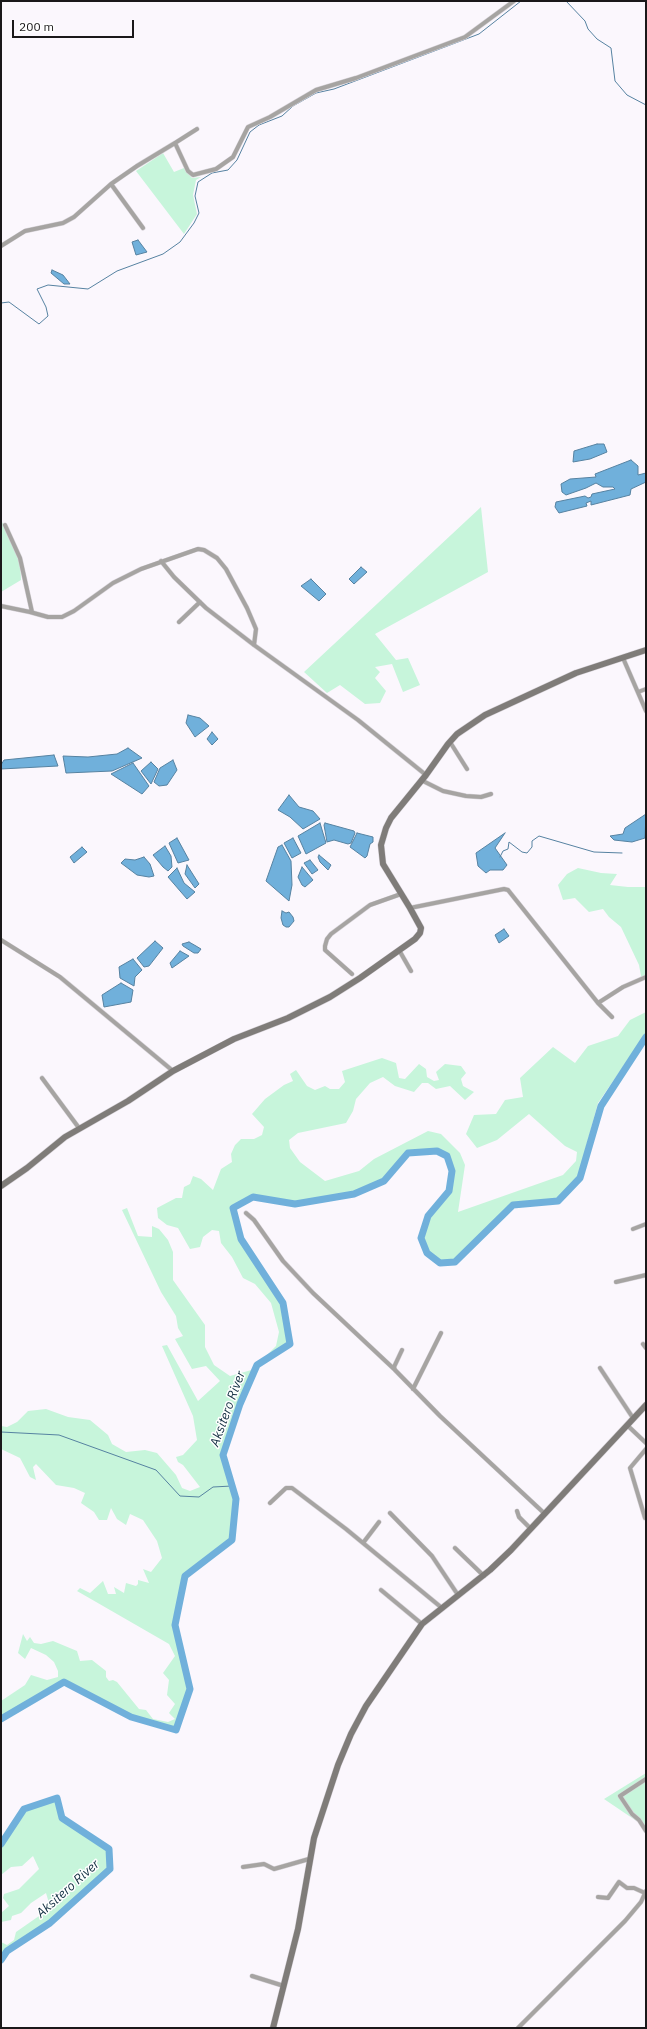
<!DOCTYPE html>
<html>
<head>
<meta charset="utf-8">
<style>
	body { margin:0 }
	#map { position:relative; width:647px; height:2029px; overflow:hidden; background:#fbf7fd; font-family:"IBM Plex Sans",sans-serif }
	canvas { display:block }
	.frame { position:absolute; inset:0; border:2px solid #1a181a; pointer-events:none }
	.scale { position:absolute; left:12px; top:20px; width:122px; height:18px; box-sizing:border-box; border:2px solid #1a181a; border-top:0; padding-left:5px; font-size:12px; line-height:14px; white-space:nowrap; color:#1a181a; -webkit-text-stroke:3px #fff; paint-order:stroke }
</style>
</head>
<body>
<div id="map">
<canvas width="647" height="2029"></canvas>
<div class="frame"></div>
<div class="scale">200 m</div>
</div>
<script>
const ctx = document.querySelector('canvas').getContext('2d');
ctx.lineJoin = 'round';
function fillPath(path, color) { ctx.fillStyle = color; ctx.fill(path, 'evenodd'); }
const shape = rows => new Path2D(rows.map(r => 'M' + r).join(''));
function stroke(path, color, width, dash) { ctx.strokeStyle = color; ctx.lineWidth = width; ctx.lineCap = dash ? 'butt' : 'round'; ctx.setLineDash(dash || []); ctx.stroke(path); }
function drawText(font, color, halo, rows, align = 'center') {
  ctx.font = font + ' "IBM Plex Sans",sans-serif'; ctx.lineWidth = 3; ctx.setLineDash([]); ctx.textBaseline = 'middle'; ctx.strokeStyle = halo; ctx.fillStyle = color; for (const [text, x, y, turn = 0] of rows) {
    ctx.save(); ctx.translate(x, y); ctx.rotate((+turn || 0) * Math.PI / 180); ctx.textAlign = isNaN(turn) ? turn : align; if (halo) ctx.strokeText(text, 0, 0); ctx.fillText(text, 0, 0); ctx.restore();
  }
}
fillPath(shape([
	[163,153,174,172,184,168,192,178,201,177,196,180,193,195,197,214,184,234,136,171],
	[481,507,488,572,375,634,396,660,408,658,420,685,403,692,392,664,375,667,380,672,375,678,386,691,380,703,365,704,340,685,327,693,304,672],
	[1,520,20,558,21,580,1,592],
	[578,868,601,873,617,874,610,885,628,887,646,887,646,977,639,979,641,976,639,965,621,927,609,917,603,909,589,912,575,898,563,900,558,885,567,874],
	[646,1012,646,1033,598,1103,584,1154,580,1178,558,1201,513,1205,455,1262,440,1263,427,1253,421,1238,428,1216,449,1191,452,1171,447,1156,437,1151,408,1153,384,1181,354,1194,295,1204,253,1197,233,1208,241,1239,283,1303,290,1344,257,1365,276,1346,279,1332,271,1303,255,1284,243,1278,232,1257,221,1243,219,1231,212,1230,203,1237,200,1247,190,1249,178,1228,167,1225,158,1218,157,1208,176,1198,182,1198,184,1187,190,1184,193,1176,201,1179,213,1190,221,1169,232,1162,231,1154,235,1145,241,1139,254,1139,262,1135,264,1127,252,1114,265,1099,284,1085,293,1081,290,1074,296,1070,307,1086,315,1090,325,1086,330,1089,339,1089,345,1082,342,1071,382,1058,396,1063,399,1078,405,1079,419,1064,426,1069,427,1077,434,1081,439,1080,436,1072,445,1064,461,1066,466,1073,461,1079,463,1086,474,1092,465,1100,450,1086,436,1089,428,1083,422,1083,414,1092,395,1086,383,1077,370,1083,356,1099,353,1111,346,1123,298,1133,289,1140,290,1148,300,1162,325,1181,359,1171,374,1159,428,1131,441,1134,460,1153,465,1165,458,1212,563,1175,576,1161,577,1152,565,1146,529,1114,497,1140,477,1148,466,1134,474,1115,496,1114,505,1100,523,1097,520,1078,553,1047,575,1063,588,1046,618,1036,630,1020],
	[127,1208,138,1236,152,1237,152,1226,159,1229,168,1240,173,1252,173,1280,205,1325,205,1347,214,1365,230,1376,255,1369,223,1455,236,1499,232,1540,185,1576,175,1625,190,1689,176,1730,131,1717,64,1682,1,1719,1,1701,25,1685,31,1675,47,1680,58,1677,58,1671,54,1662,46,1655,31,1648,25,1659,18,1653,23,1634,27,1641,30,1637,34,1643,41,1644,53,1641,77,1651,80,1661,92,1660,106,1671,106,1677,109,1681,113,1680,117,1682,139,1709,146,1710,153,1719,168,1722,175,1719,169,1713,175,1704,167,1695,169,1680,163,1673,175,1656,169,1644,77,1591,80,1588,90,1593,103,1581,108,1594,116,1594,114,1587,124,1593,126,1583,136,1586,138,1584,138,1580,149,1583,143,1569,151,1572,162,1558,157,1541,143,1520,130,1514,126,1525,117,1519,111,1508,107,1520,99,1520,94,1512,81,1503,85,1493,74,1488,56,1485,36,1464,33,1467,36,1480,30,1477,20,1458,1,1449,1,1426,7,1427,17,1422,28,1411,46,1409,68,1417,90,1420,108,1435,112,1444,126,1452,145,1450,157,1453,176,1475,182,1488,190,1491,200,1487,183,1465,178,1462,176,1457,183,1455,197,1440,193,1416,162,1346,167,1345,198,1401,220,1381,206,1366,192,1369,175,1339,183,1336,178,1328,176,1316,161,1292,122,1210],
	[646,1773,646,1835,638,1822,604,1799],
	[57,1798,61,1815,109,1849,110,1869,50,1923,8,1951,1,1960,1,1942,7,1945,14,1940,16,1932,39,1916,49,1903,46,1893,31,1903,21,1913,12,1916,11,1920,1,1922,1,1913,9,1906,3,1898,4,1894,19,1889,39,1869,33,1856,22,1866,11,1867,1,1875,1,1844,24,1809]
]), '#c7f5db');
const water = shape([
	[138,240,147,252,136,255,132,242,138,240],
	[52,270,63,275,70,284,64,284,51,273,52,270],
	[597,444,604,444,607,452,590,459,573,462,574,451,597,444],
	[631,460,638,466,638,475,646,473,646,482,631,489,630,495,591,505,591,501,586,503,587,506,559,513,555,507,556,502,585,496,588,498,591,497,592,494,615,489,613,487,603,487,596,483,586,488,566,495,562,492,561,484,570,479,596,477,595,474,631,460],
	[361,567,367,572,354,584,349,579,361,567],
	[311,579,326,594,319,601,301,586,311,579],
	[188,715,200,718,209,726,195,737,186,723,188,715],
	[212,732,218,739,212,745,207,739,212,732],
	[128,748,142,758,112,771,66,773,63,756,88,757,117,754,128,748],
	[54,755,58,766,1,769,1,765,4,760,54,755],
	[173,760,177,770,167,785,159,786,154,782,160,768,173,760],
	[151,762,158,769,151,784,141,771,151,762],
	[133,763,149,786,142,794,111,774,133,763],
	[289,795,299,807,313,811,320,819,303,829,290,817,278,810,289,795],
	[646,814,645,838,632,842,614,840,610,836,623,834,625,828,646,814],
	[320,823,326,843,306,854,298,836,320,823],
	[325,823,354,831,355,833,351,843,348,844,334,840,327,842,324,825,325,823],
	[357,833,373,837,373,842,370,844,367,856,365,858,350,847,357,833],
	[505,833,495,848,507,865,503,870,490,870,486,873,478,866,476,853,505,833],
	[177,838,189,860,178,863,169,843,177,838],
	[293,838,301,853,292,858,284,843,293,838],
	[282,845,291,861,292,885,289,901,266,881,278,847,282,845],
	[165,846,171,856,172,867,168,871,163,867,153,855,165,846],
	[82,847,87,852,74,863,70,857,82,847],
	[319,855,331,865,328,870,320,862,318,857,319,855],
	[144,857,150,864,154,876,149,877,137,875,121,863,125,859,135,860,144,857],
	[310,860,318,870,312,874,304,863,310,860],
	[187,865,199,884,195,888,185,874,187,865],
	[302,867,313,880,305,887,302,885,298,877,302,867],
	[177,868,184,883,195,892,187,899,168,877,177,868],
	[282,911,286,913,289,912,293,917,294,921,289,927,286,927,283,925,281,918,282,911],
	[504,929,509,936,499,943,495,935,504,929],
	[155,941,163,948,149,966,144,967,137,958,155,941],
	[189,942,196,946,201,949,198,953,194,953,183,946,182,944,189,942],
	[180,951,189,956,172,968,170,963,180,951],
	[133,959,142,970,135,977,134,986,120,978,119,967,133,959],
	[121,983,133,990,131,1002,104,1007,102,995,121,983]
]);
fillPath(water, '#70b0db');
stroke(water, '#5682a1', 1);
stroke(shape([
	[566,1,585,21,588,29,597,39,611,48,615,81,627,95,646,105],
	[1,303,9,302,39,324,48,316,46,307,37,289,48,285,88,289,117,271,163,254,180,242,194,223,199,213,195,196,198,182,212,173,228,170,237,160,250,132,259,125,282,116,293,106,316,93,334,89,479,34,521,1],
	[500,857,503,851,508,849,509,842,522,852,527,853,532,847,532,841,539,836,594,852,622,853],
	[1,1432,59,1435,156,1470,180,1496,199,1497,213,1487,232,1486]
]), '#5682a1', 1);
stroke(shape([
	[1,1719,64,1682,131,1717,176,1730,190,1689,175,1625,185,1576,232,1540,236,1499,223,1455,240,1404,257,1365,290,1344,283,1303,241,1239,233,1208,253,1197,295,1204,354,1194,384,1181,408,1153,437,1151,447,1156,452,1171,449,1191,428,1216,421,1238,427,1253,440,1263,455,1262,513,1205,558,1201,580,1178,601,1106,646,1037],
	[1,1844,24,1809,57,1798,62,1818,109,1849,110,1869,50,1923,7,1951,1,1960]
]), '#70b0db', 7);
const street = shape([
	[175,143,197,129],
	[111,184,143,228],
	[1,246,25,231,63,223,74,217,111,184,137,166,175,143,188,171,193,175,216,169,233,157,248,127,270,117,316,90,356,78,465,37,514,1],
	[5,525,20,558,32,612],
	[161,561,174,577,206,608,254,645,358,720,426,775],
	[1,606,30,612,48,617,62,617,74,611,113,583,141,569,198,549,204,550,217,558,226,569,247,608,256,629,254,645],
	[179,622,200,602],
	[623,658,646,711],
	[638,692,646,689],
	[450,742,467,769],
	[421,780,443,791,466,796,481,797,491,794],
	[410,908,504,889,508,890,598,1003,623,987,646,977],
	[1,940,60,977,173,1071],
	[399,950,411,971],
	[352,974,325,950,325,946,327,939,331,934,370,905,401,894],
	[598,1003,612,1017],
	[42,1078,79,1128],
	[246,1213,254,1220,283,1261,313,1293,394,1369],
	[633,1229,646,1224],
	[616,1282,646,1275],
	[643,1344,646,1348],
	[402,1350,394,1367,395,1370,440,1416,545,1514],
	[600,1368,633,1418],
	[413,1389,441,1333],
	[627,1425,646,1443],
	[270,1503,286,1488,292,1488,346,1529,442,1608],
	[517,1511,519,1517,531,1529],
	[390,1513,432,1556,458,1595],
	[645,1518,630,1468,646,1449],
	[363,1543,379,1522],
	[455,1548,484,1576],
	[381,1590,422,1624],
	[646,1779,620,1796,632,1814,639,1820,646,1831],
	[243,1867,264,1864,274,1869,309,1859],
	[598,1897,608,1898,619,1882,627,1888,634,1888,645,1893],
	[252,1976,284,1986],
	[518,2028,625,1921,641,1902,646,1891]
]);
const secondary = shape([
	[1,1186,27,1168,65,1137,128,1101,173,1071,234,1039,288,1018,330,997,360,978,415,939,420,933,421,928,410,908,383,864,381,845,386,828,391,818,426,775,448,744,457,734,485,715,576,673,646,650],
	[273,2028,298,1929,314,1838,338,1765,351,1734,366,1706,422,1624,490,1570,511,1550,646,1405]
]);
stroke(street, '#d7d3d9', 5);
stroke(secondary, '#d7d3d9', 7);
stroke(street, '#a6a4a2', 4);
stroke(secondary, '#7f7c79', 6);
drawText('italic 13px', '#122f41', '#fff', [
	["Aksitero River",228,1409,-70],
	["Aksitero River",68,1889,-42]
]);
</script>
</body>
</html>
